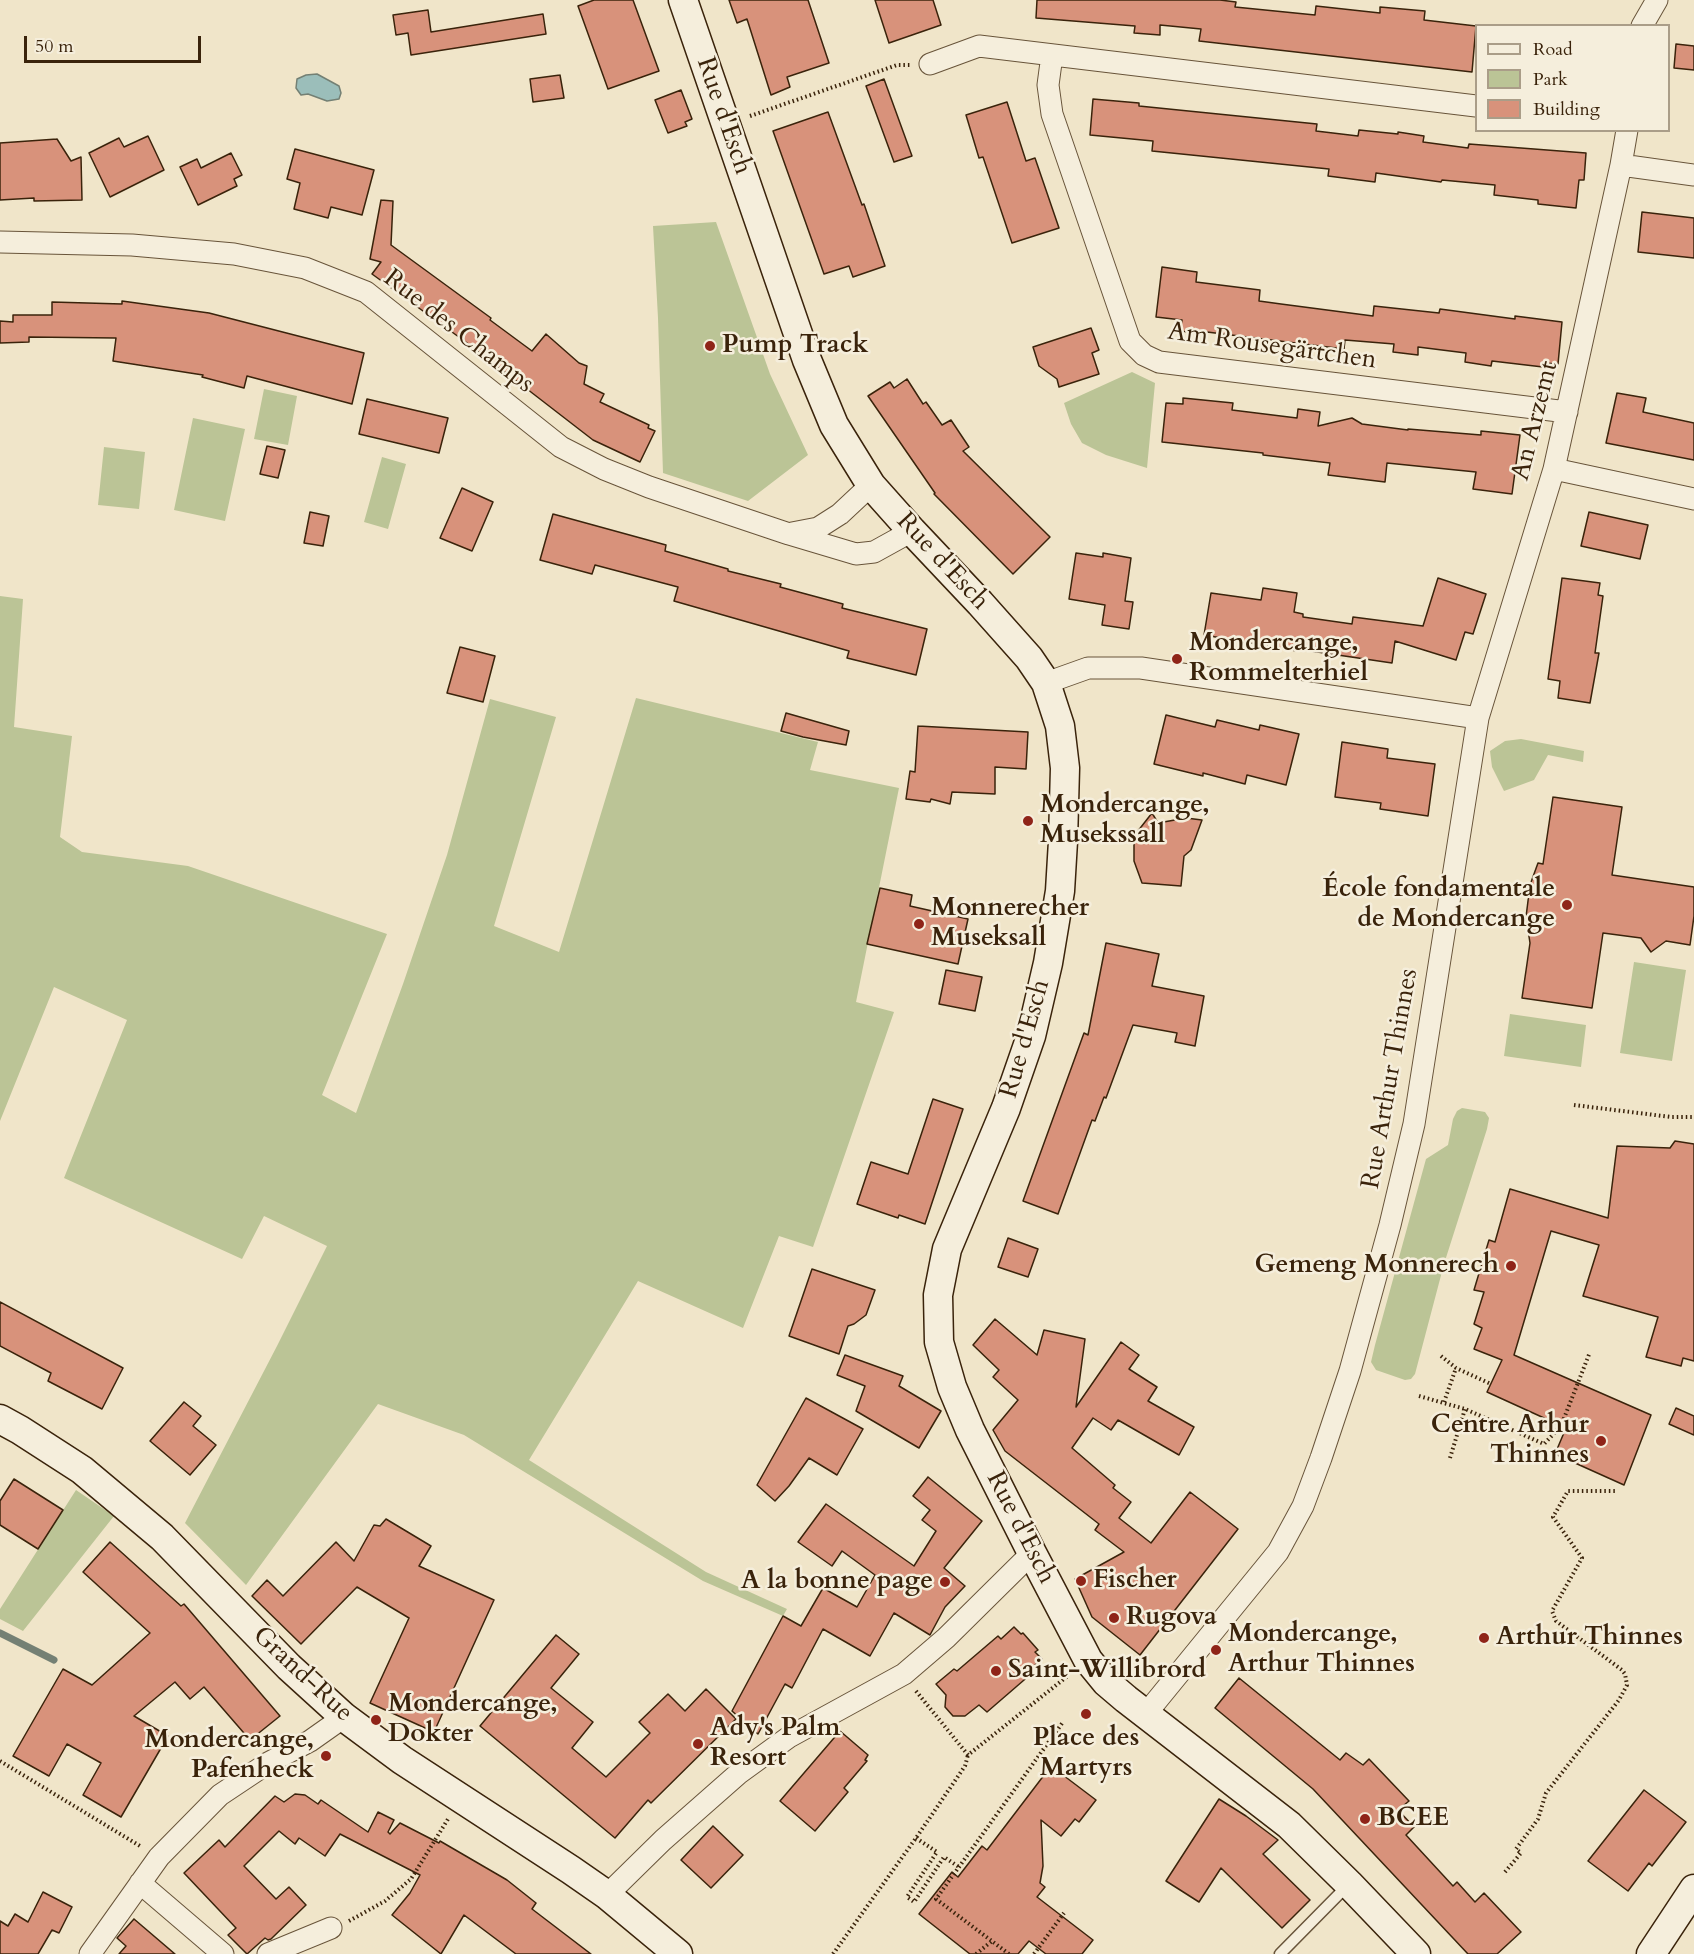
<!DOCTYPE html>
<html>
<head>
<meta charset="utf-8">
<style>
	body { margin:0 }
	#map { position:relative; width:1694px; height:1954px; overflow:hidden; background:#f0e5c9; font-family:Cardo,serif }
	canvas { display:block }
	.legend { position:absolute; left:1475px; top:24px; width:195px; height:108px; box-sizing:border-box; background:#f5eedc; border:2px solid #aa9d88; margin:0; padding:8px 10px; list-style:none; font-size:18px; color:#3a230b }
	.legend li { display:flex; align-items:center; gap:12px; height:30px }
	.legend b { width:30px; border:2px solid #aa9d88 }
	.scale { position:absolute; left:24px; top:36px; width:177px; height:27px; box-sizing:border-box; border:3px solid #3a230b; border-top:0; padding-left:8px; font-size:18px; line-height:21px; white-space:nowrap; color:#3a230b; -webkit-text-stroke:4px #f5eedc; paint-order:stroke }
</style>
</head>
<body>
<div id="map">
<canvas width="1694" height="1954"></canvas>
<ul class="legend">
<li><b style="height:8px;background:#f5eedc"></b>Road</li>
<li><b style="height:16px;background:#bbc496"></b>Park</li>
<li><b style="height:16px;background:#d8927b"></b>Building</li>
</ul>
<div class="scale">50 m</div>
</div>
<script>
const ctx = document.querySelector('canvas').getContext('2d');
ctx.lineJoin = 'round';
function fillPath(path, color) { ctx.fillStyle = color; ctx.fill(path, 'evenodd'); }
const shape = rows => new Path2D(rows.map(r => 'M' + r).join(''));
function stroke(path, color, width, dash) { ctx.strokeStyle = color; ctx.lineWidth = width; ctx.lineCap = dash ? 'butt' : 'round'; ctx.setLineDash(dash || []); ctx.stroke(path); }
function drawText(font, color, halo, rows, align = 'center') {
  ctx.font = font + ' Cardo,serif'; ctx.lineWidth = 5; ctx.setLineDash([]); ctx.textBaseline = 'middle'; ctx.strokeStyle = halo; ctx.fillStyle = color; for (const [text, x, y, turn = 0] of rows) {
    ctx.save(); ctx.translate(x, y); ctx.rotate((+turn || 0) * Math.PI / 180); ctx.textAlign = isNaN(turn) ? turn : align; if (halo) ctx.strokeText(text, 0, 0); ctx.fillText(text, 0, 0); ctx.restore();
  }
}
fillPath(shape([
	[716,222,770,374,808,455,748,501,663,473,658,318,653,226],
	[1132,372,1155,383,1147,468,1106,455,1082,443,1071,424,1064,403],
	[264,389,297,396,288,445,254,439],
	[193,418,245,429,225,521,174,510],
	[104,447,145,452,139,509,98,505],
	[382,457,406,464,388,529,364,522],
	[0,596,23,599,14,727,72,736,60,837,82,852,188,866,387,934,322,1095,356,1113,403,984,447,855,490,699,556,717,494,926,559,952,636,698,818,742,810,770,899,788,856,1002,894,1012,813,1247,779,1236,743,1328,638,1281,529,1460,706,1572,787,1609,783,1616,703,1581,464,1435,378,1404,246,1585,185,1523,277,1346,327,1246,264,1216,242,1259,64,1178,127,1020,54,987,0,1121],
	[1521,739,1584,751,1583,762,1548,755,1534,780,1504,791,1492,767,1490,751,1505,741],
	[1634,962,1686,970,1672,1061,1620,1053],
	[1510,1014,1586,1025,1581,1067,1504,1056],
	[1462,1108,1485,1112,1489,1118,1487,1129,1444,1264,1415,1374,1411,1379,1405,1380,1376,1370,1371,1362,1375,1345,1426,1159,1448,1145,1453,1119,1457,1111],
	[76,1490,114,1516,23,1631,0,1619,0,1609]
]), '#bbc496');
const water = shape([
	[317,74,339,86,341,93,339,99,327,101,308,94,301,95,296,88,297,79,306,75,317,74]
]);
fillPath(water, '#9bbeba');
stroke(water, '#748074', 1.5);
stroke(shape([
	[0,1633,54,1660]
]), '#748074', 7);
const building = shape([
	[594,0,633,0,659,71,608,89,578,6,594,0],
	[729,0,808,0,829,63,787,77,790,87,771,95,747,19,737,23,729,0],
	[875,0,933,0,941,25,889,43,875,0],
	[1037,0,1220,0,1236,2,1235,7,1315,15,1316,6,1380,13,1380,7,1425,11,1424,20,1476,26,1472,72,1199,41,1201,29,1160,25,1160,35,1134,33,1135,26,1036,18,1037,0],
	[428,10,431,32,543,14,546,34,411,55,408,33,396,35,393,15,428,10],
	[1676,44,1694,46,1694,70,1674,68,1676,44],
	[560,75,564,98,533,102,530,79,560,75],
	[884,79,912,156,894,162,866,86,884,79],
	[681,90,692,119,685,122,687,126,668,133,655,100,681,90],
	[1093,99,1139,103,1139,106,1317,124,1316,131,1358,136,1359,130,1398,134,1398,132,1424,136,1423,142,1468,148,1469,144,1586,153,1584,180,1579,180,1576,208,1538,204,1538,200,1494,195,1495,185,1442,180,1441,182,1376,173,1375,182,1328,176,1329,169,1152,151,1153,141,1090,135,1093,99],
	[1007,102,1026,161,1035,158,1059,228,1012,243,983,157,979,158,966,115,1007,102],
	[828,112,862,205,864,204,885,266,853,277,849,266,824,274,773,131,828,112],
	[148,136,164,170,110,197,89,153,119,138,124,147,148,136],
	[57,139,71,161,81,157,82,200,34,201,34,198,0,200,0,143,57,139],
	[295,149,374,170,362,215,331,207,328,218,294,209,300,183,287,179,295,149],
	[231,153,242,175,234,179,237,186,198,205,180,167,197,159,201,168,231,153],
	[381,200,393,201,391,245,480,310,491,318,490,320,532,351,546,334,579,363,587,366,584,384,604,394,600,402,649,425,648,428,655,431,640,462,593,440,474,348,372,274,381,262,370,259,381,200],
	[1642,212,1694,218,1694,258,1638,252,1642,212],
	[1162,267,1197,272,1196,282,1260,290,1259,301,1281,304,1373,316,1374,306,1439,313,1440,309,1515,319,1515,316,1562,322,1558,364,1543,363,1543,367,1492,361,1491,366,1465,362,1466,353,1418,347,1418,355,1393,352,1394,344,1345,340,1344,349,1207,332,1206,334,1180,331,1182,320,1156,317,1162,267],
	[122,301,209,313,364,353,352,404,247,376,244,388,202,377,203,375,113,361,116,338,29,337,29,342,0,343,0,321,13,322,13,315,52,315,52,302,122,304,122,301],
	[1091,328,1099,350,1092,353,1099,374,1059,387,1057,379,1039,366,1033,347,1091,328],
	[907,379,923,404,926,402,942,425,951,420,969,447,963,451,1050,537,1013,574,934,494,935,493,868,396,890,382,894,388,907,379],
	[1617,393,1646,398,1643,412,1694,423,1694,460,1606,443,1617,393],
	[1183,398,1233,403,1232,410,1297,418,1298,409,1320,412,1318,426,1352,418,1362,424,1408,430,1408,429,1481,435,1481,431,1520,435,1512,494,1473,489,1476,472,1387,463,1385,482,1328,475,1330,463,1263,455,1263,453,1162,442,1166,403,1183,404,1183,398],
	[367,399,448,418,439,453,359,434,367,399],
	[267,446,285,450,278,478,260,474,267,446],
	[462,488,493,502,472,551,440,538,462,488],
	[310,512,329,516,323,546,304,543,310,512],
	[1589,512,1648,525,1640,559,1581,546,1589,512],
	[553,514,666,545,665,551,728,569,728,571,781,584,780,587,843,604,842,608,927,629,916,675,847,658,849,651,674,601,678,587,595,565,592,574,540,560,553,514],
	[1076,553,1103,557,1103,553,1131,558,1125,601,1133,602,1129,629,1102,625,1105,605,1069,599,1076,553],
	[1438,578,1486,594,1473,634,1465,632,1456,660,1395,641,1392,663,1297,649,1297,651,1204,635,1211,593,1261,600,1263,588,1297,593,1294,612,1303,614,1303,617,1352,624,1353,617,1423,626,1438,578],
	[1562,578,1600,583,1598,595,1603,596,1595,653,1599,653,1590,703,1558,698,1560,681,1548,679,1562,578],
	[460,647,495,656,483,702,447,693,460,647],
	[786,713,849,731,846,745,803,737,781,731,786,713],
	[1166,715,1215,727,1217,720,1259,730,1260,725,1299,734,1286,785,1247,775,1245,784,1203,773,1203,776,1154,764,1166,715],
	[918,726,1028,732,1026,769,995,767,995,794,952,792,950,804,931,799,930,802,906,799,910,771,915,772,918,726],
	[1342,742,1388,749,1387,758,1435,764,1428,816,1380,809,1381,803,1335,797,1342,742],
	[1553,797,1622,807,1612,875,1694,887,1694,916,1690,945,1666,941,1651,952,1641,938,1603,933,1592,1008,1522,998,1530,943,1526,917,1530,885,1538,863,1543,864,1553,797],
	[1152,813,1158,823,1186,818,1202,820,1191,850,1184,856,1181,886,1142,883,1134,861,1134,836,1152,813],
	[880,888,912,895,910,906,968,919,958,964,867,944,880,888],
	[1106,943,1159,954,1152,986,1204,996,1195,1046,1175,1042,1177,1033,1133,1025,1106,1098,1104,1097,1095,1121,1092,1120,1058,1214,1023,1201,1084,1033,1088,1035,1106,943],
	[946,970,982,977,975,1011,939,1004,946,970],
	[933,1099,963,1109,925,1224,899,1215,898,1218,857,1204,871,1162,908,1174,933,1099],
	[1675,1141,1694,1144,1694,1361,1683,1358,1681,1366,1646,1357,1658,1317,1583,1296,1599,1245,1551,1231,1514,1355,1651,1415,1624,1485,1555,1454,1566,1428,1487,1392,1502,1360,1474,1349,1482,1328,1474,1324,1484,1292,1474,1290,1489,1240,1495,1242,1510,1189,1608,1218,1617,1146,1670,1148,1675,1141],
	[1008,1238,1038,1249,1028,1277,998,1267,1008,1238],
	[812,1269,875,1290,866,1315,854,1324,848,1326,839,1354,789,1336,812,1269],
	[0,1302,123,1368,102,1409,48,1381,51,1373,0,1346,0,1302],
	[995,1319,1037,1355,1044,1330,1085,1339,1076,1407,1121,1342,1139,1355,1129,1369,1157,1387,1148,1401,1194,1427,1179,1455,1118,1420,1111,1430,1093,1418,1072,1448,1115,1485,1113,1488,1131,1502,1119,1518,1151,1543,1190,1492,1238,1529,1140,1655,1092,1617,1075,1579,1124,1552,1095,1530,1099,1524,1005,1451,993,1430,1018,1400,993,1377,999,1370,973,1345,995,1319],
	[845,1355,903,1376,899,1386,941,1411,919,1448,856,1411,865,1386,837,1375,845,1355],
	[806,1398,863,1429,837,1475,809,1458,789,1486,775,1501,757,1485,806,1398],
	[184,1402,201,1416,193,1426,216,1445,190,1475,150,1441,184,1402],
	[1676,1408,1694,1416,1694,1435,1669,1424,1676,1408],
	[928,1477,982,1521,944,1568,965,1586,945,1607,930,1635,894,1613,870,1656,823,1629,792,1688,785,1684,758,1734,732,1711,783,1616,801,1626,823,1588,857,1607,875,1575,842,1551,832,1566,798,1542,826,1504,914,1566,936,1531,922,1520,930,1510,913,1496,928,1477],
	[14,1479,63,1510,38,1549,0,1525,0,1501,14,1479],
	[386,1519,431,1546,419,1566,494,1600,434,1732,370,1703,409,1618,357,1587,301,1644,252,1596,267,1580,283,1596,336,1542,354,1561,374,1525,380,1526,386,1519],
	[110,1542,181,1606,184,1604,280,1716,250,1740,204,1687,190,1699,175,1682,134,1716,168,1736,121,1817,83,1795,101,1763,67,1744,49,1776,13,1756,63,1669,92,1685,150,1633,83,1572,110,1542],
	[1014,1627,1021,1634,1023,1633,1038,1650,1035,1652,1042,1659,1028,1671,1031,1674,987,1712,979,1705,965,1716,953,1716,945,1707,946,1695,936,1684,954,1669,957,1671,998,1636,1001,1639,1014,1627],
	[556,1635,579,1654,551,1688,593,1722,572,1748,606,1777,650,1733,639,1722,668,1694,685,1711,706,1689,736,1719,651,1803,648,1800,615,1838,480,1726,556,1635],
	[1239,1678,1340,1760,1346,1753,1363,1765,1369,1759,1409,1801,1398,1810,1414,1827,1406,1835,1453,1886,1457,1882,1475,1902,1484,1893,1521,1932,1497,1954,1468,1954,1313,1789,1215,1708,1239,1678],
	[840,1731,868,1755,865,1760,867,1761,844,1788,848,1792,815,1831,780,1801,840,1731],
	[1051,1766,1096,1800,1079,1822,1075,1819,1061,1836,1041,1820,1043,1866,1040,1883,1045,1887,1037,1897,1093,1940,1082,1954,1046,1954,1029,1941,1018,1954,970,1954,919,1914,952,1872,958,1877,982,1846,987,1850,1051,1766],
	[1644,1790,1686,1822,1652,1866,1649,1863,1628,1891,1588,1861,1644,1790],
	[295,1794,305,1795,318,1804,321,1800,368,1832,378,1812,394,1820,388,1832,390,1834,400,1823,439,1843,440,1841,507,1880,536,1903,532,1909,591,1954,516,1954,464,1915,441,1954,392,1915,410,1893,420,1875,340,1834,325,1856,299,1838,295,1844,279,1831,244,1866,276,1899,289,1887,306,1905,271,1939,268,1940,265,1938,247,1954,228,1935,236,1928,184,1873,219,1840,225,1847,275,1796,284,1802,295,1794],
	[1219,1799,1246,1816,1278,1840,1263,1854,1310,1900,1282,1928,1221,1868,1199,1902,1166,1881,1219,1799],
	[713,1826,743,1855,711,1888,681,1860,713,1826],
	[43,1892,72,1907,59,1933,52,1930,38,1954,0,1954,0,1921,8,1926,15,1914,28,1922,43,1892],
	[134,1919,175,1954,119,1954,126,1946,117,1938,134,1919]
]);
fillPath(building, '#d8927b');
stroke(building, '#3a230b', 1.5);
const service = shape([
	[1280,1954,1349,1884]
]);
const minor = shape([
	[1642,26,1657,0],
	[1052,55,1048,85,1052,114,1130,341,1144,355,1159,362,1567,412],
	[930,64,979,46,1476,106],
	[1621,165,1694,175],
	[0,242,132,245,234,254,305,268,366,292,561,447,604,469,649,487,789,534,856,554,874,552,912,531],
	[1554,469,1694,499],
	[792,533,818,528,840,514,871,485],
	[1046,683,1088,668,1141,668,1478,718],
	[1145,1715,1278,1552,1303,1506,1321,1458,1350,1371,1390,1225,1414,1124,1478,718,1554,469,1621,165,1627,130],
	[140,1883,223,1954],
	[607,1895,663,1840,738,1774,789,1737,904,1674,946,1638,1032,1553],
	[90,1954,159,1857,220,1795,268,1763,310,1741,344,1717],
	[268,1954,331,1928]
]);
const secondary = shape([
	[683,0,807,360,834,425,871,485,912,531,980,603,1029,658,1046,683,1060,726,1065,768,1063,841,1060,891,1048,963,1031,1036,1006,1108,947,1249,938,1295,939,1342,952,1387,970,1430,1032,1553,1088,1660,1106,1682,1126,1699,1289,1825,1349,1884,1416,1954],
	[0,1419,20,1430,82,1470,162,1537,289,1667,344,1717,402,1760,571,1870,607,1895,678,1954],
	[1651,1954,1694,1889]
]);
stroke(service, '#68543a', 13);
stroke(minor, '#68543a', 23);
stroke(secondary, '#3a230b', 31);
stroke(shape([
	[750,116,897,65,911,65],
	[1574,1105,1671,1117,1694,1117],
	[1441,1356,1456,1368,1491,1384],
	[1419,1396,1465,1409,1544,1444,1561,1426,1590,1352],
	[1444,1402,1456,1368],
	[1450,1458,1465,1409],
	[916,1691,968,1755,1069,1675],
	[0,1761,140,1846],
	[916,1838,937,1852,907,1897,914,1902,944,1857,959,1867],
	[1505,1872,1521,1853,1516,1849,1538,1819,1546,1793,1619,1700,1627,1685,1625,1674,1622,1670,1556,1621,1552,1611,1582,1558,1553,1517,1568,1491,1616,1491],
	[349,1921,385,1901,411,1879,448,1819],
	[833,1954,916,1838,965,1766,968,1755],
	[976,1954,992,1941],
	[1009,1954,936,1899,1063,1722],
	[1034,1954,1064,1913]
]), '#3a230b', 4, [1.5, 3]);
stroke(service, '#f5eedc', 10);
stroke(minor, '#f5eedc', 21);
stroke(secondary, '#f5eedc', 28);
for (const [x, y, r, color] of [
	[710,346,6,"#8f2418"],
	[1177,659,6,"#8f2418"],
	[1028,821,6,"#8f2418"],
	[1567,905,6,"#8f2418"],
	[919,924,6,"#8f2418"],
	[1511,1266,6,"#8f2418"],
	[1601,1441,6,"#8f2418"],
	[1081,1581,6,"#8f2418"],
	[945,1582,6,"#8f2418"],
	[1114,1618,6,"#8f2418"],
	[1484,1638,6,"#8f2418"],
	[1216,1650,6,"#8f2418"],
	[996,1671,6,"#8f2418"],
	[1086,1714,6,"#8f2418"],
	[376,1720,6,"#8f2418"],
	[698,1744,6,"#8f2418"],
	[326,1756,6,"#8f2418"],
	[1365,1819,6,"#8f2418"]
]) { const dot = new Path2D(); dot.arc(x, y, r, 0, 2 * Math.PI); ctx.fillStyle = color; ctx.fill(dot); stroke(dot, '#f5eedc', 2); }
drawText('26px', '#3a230b', '#f5eedc', [
	["Rue d'Esch",723,116,71],
	["Rue des Champs",458,332,38],
	["Am Rousegärtchen",1272,347,8],
	["An Arzemt",1536,421,-76],
	["Rue d'Esch",942,562,47],
	["Rue d'Esch",1026,1039,-74],
	["Rue Arthur Thinnes",1391,1079,-80],
	["Rue d'Esch",1020,1528,63],
	["Grand-Rue",302,1675,43]
]);
drawText('bold 26px', '#3a230b', '#f5eedc', [
	["Pump Track",722,346],
	["Mondercange,",1189,644],
	["Rommelterhiel",1189,674],
	["Mondercange,",1040,806],
	["Musekssall",1040,836],
	["École fondamentale",1555,890,"right"],
	["de Mondercange",1555,920,"right"],
	["Monnerecher",931,909],
	["Museksall",931,939],
	["Gemeng Monnerech",1499,1266,"right"],
	["Centre Arhur",1589,1426,"right"],
	["Thinnes",1589,1456,"right"],
	["Fischer",1093,1581],
	["A la bonne page",933,1582,"right"],
	["Rugova",1126,1618],
	["Mondercange,",1228,1635],
	["Arthur Thinnes",1228,1665],
	["Arthur Thinnes",1496,1638],
	["Saint-Willibrord",1008,1671],
	["Mondercange,",388,1705],
	["Dokter",388,1735],
	["Ady's Palm",710,1729],
	["Resort",710,1759],
	["Place des",1086,1739,"center"],
	["Martyrs",1086,1769,"center"],
	["Mondercange,",314,1741,"right"],
	["Pafenheck",314,1771,"right"],
	["BCEE",1377,1819]
], 'left');
</script>
</body>
</html>
